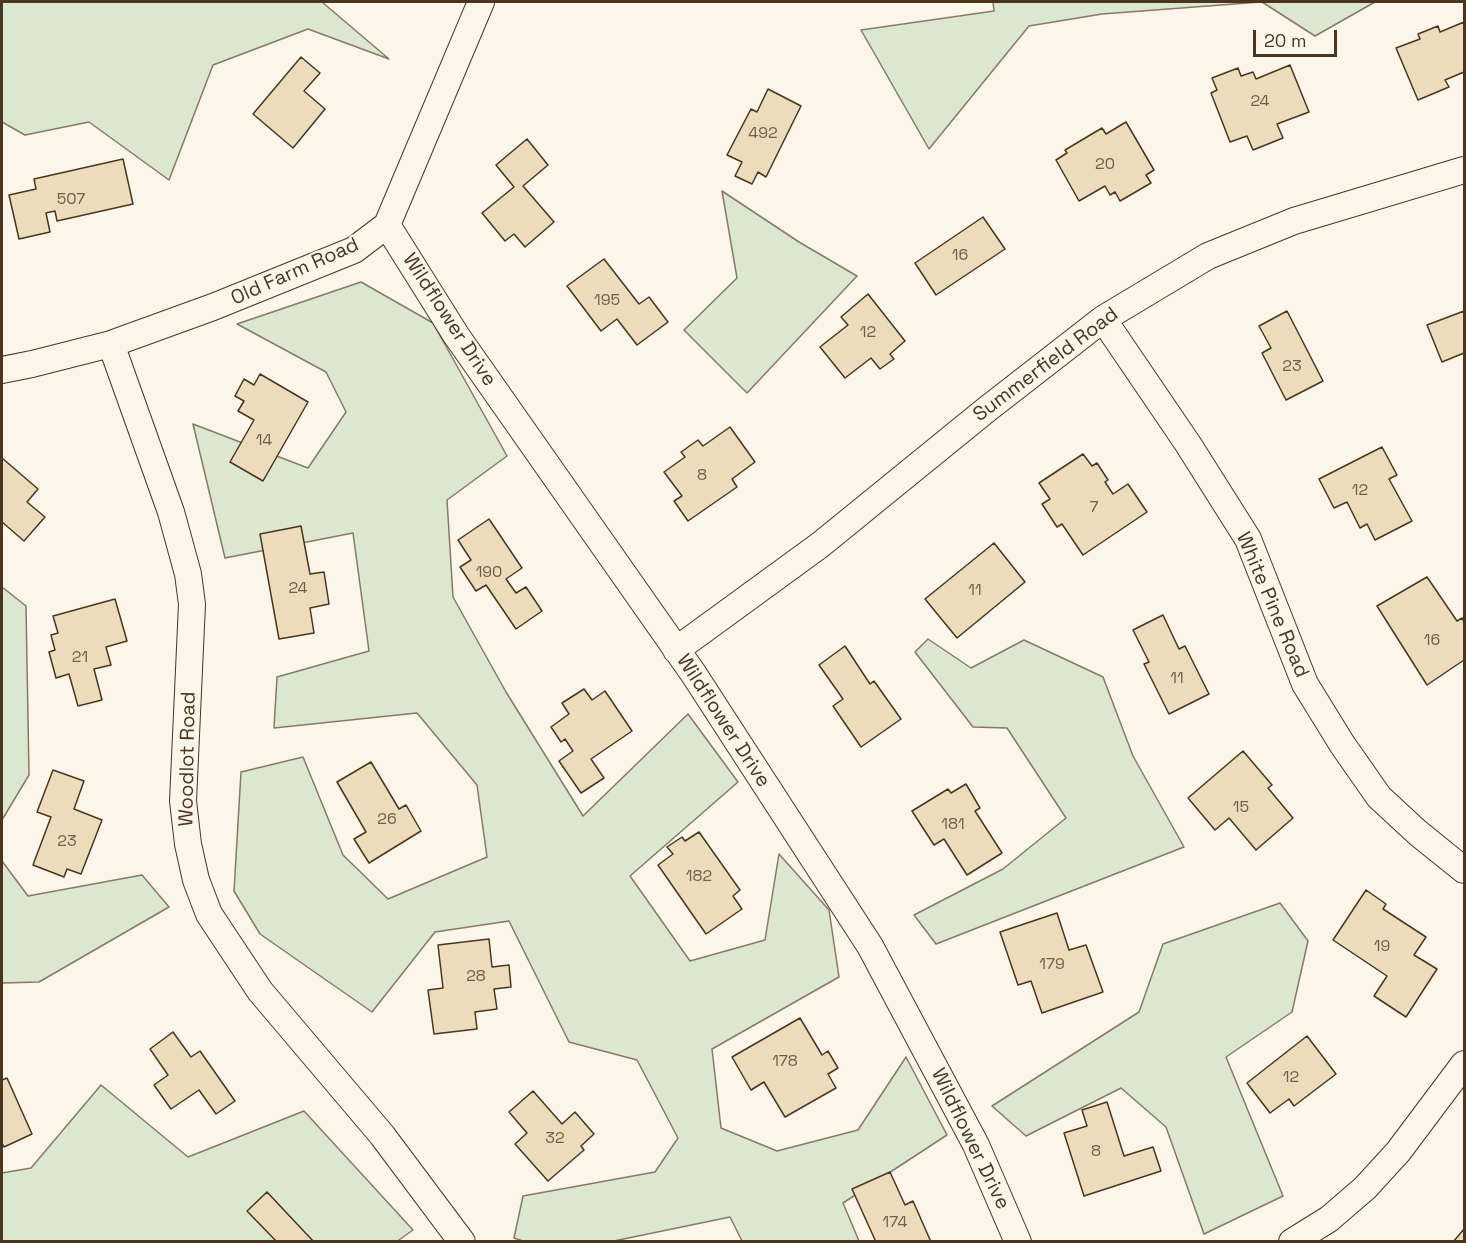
<!DOCTYPE html>
<html>
<head>
<meta charset="utf-8">
<style>
	body { margin:0 }
	#map { position:relative; width:1466px; height:1243px; overflow:hidden; background:#fbf6e9; font-family:"Space Grotesk",sans-serif }
	canvas { display:block }
	.frame { position:absolute; inset:0; border:3px solid #4a3520; pointer-events:none }
	.scale { position:absolute; left:1253px; top:30px; width:84px; height:27px; box-sizing:border-box; border:3px solid #4a3520; border-top:0; padding-left:8px; font-size:18px; line-height:21px; white-space:nowrap; color:#4a3520; -webkit-text-stroke:4px #fbf6e9; paint-order:stroke }
</style>
</head>
<body>
<div id="map">
<canvas width="1466" height="1243"></canvas>
<div class="frame"></div>
<div class="scale">20 m</div>
</div>
<script>
const ctx = document.querySelector('canvas').getContext('2d');
ctx.lineJoin = 'round';
function fillPath(path, color) { ctx.fillStyle = color; ctx.fill(path, 'evenodd'); }
const shape = rows => new Path2D(rows.map(r => 'M' + r).join(''));
function stroke(path, color, width, dash) { ctx.strokeStyle = color; ctx.lineWidth = width; ctx.lineCap = dash ? 'butt' : 'round'; ctx.setLineDash(dash || []); ctx.stroke(path); }
function drawText(font, color, halo, rows, align = 'center') {
  ctx.font = font + ' "Space Grotesk",sans-serif'; ctx.lineWidth = 4.5; ctx.setLineDash([]); ctx.textBaseline = 'middle'; ctx.strokeStyle = halo; ctx.fillStyle = color; for (const [text, x, y, turn = 0] of rows) {
    ctx.save(); ctx.translate(x, y); ctx.rotate((+turn || 0) * Math.PI / 180); ctx.textAlign = isNaN(turn) ? turn : align; if (halo) ctx.strokeText(text, 0, 0); ctx.fillText(text, 0, 0); ctx.restore();
  }
}
const green = shape([
	[2,2,322,2,389,59,308,29,213,65,169,180,89,122,25,135,2,122,2,2],
	[993,2,1261,2,1102,14,1029,26,929,149,861,30,994,11,993,2],
	[1262,2,1375,2,1315,36,1262,2],
	[722,191,799,242,857,276,747,393,684,330,737,278,722,191],
	[361,282,433,323,507,456,447,500,453,597,506,692,583,816,688,714,738,782,630,876,690,961,765,940,779,854,829,910,839,977,712,1049,721,1128,777,1151,858,1130,906,1057,947,1135,843,1203,859,1241,742,1241,730,1217,614,1241,526,1242,514,1238,523,1196,655,1172,678,1138,637,1060,569,1042,509,921,435,932,372,1012,260,934,234,891,241,772,303,757,343,855,388,899,487,857,477,785,417,713,274,728,277,677,369,651,353,533,225,558,193,424,308,468,346,412,326,372,237,324,361,282],
	[2,587,26,606,29,775,2,820,2,587],
	[928,639,971,668,1024,640,1103,677,1133,756,1184,847,936,944,914,915,1003,869,1066,818,1007,728,973,727,915,652,928,639],
	[2,861,28,896,142,875,169,907,39,982,2,983,2,861],
	[1280,903,1308,941,1292,1012,1226,1057,1283,1196,1204,1234,1166,1127,1121,1088,1026,1136,992,1106,1139,1012,1163,944,1280,903],
	[101,1085,188,1157,304,1111,413,1230,396,1242,2,1242,2,1173,31,1168,101,1085]
]);
fillPath(green, '#dce7d0');
stroke(green, '#887966', 1.5);
const building = shape([
	[1464,22,1464,72,1445,80,1449,87,1418,100,1396,48,1420,39,1418,34,1438,26,1440,32,1464,22],
	[301,57,320,73,304,91,325,109,293,148,253,114,301,57],
	[1290,65,1309,112,1277,124,1283,138,1253,150,1247,136,1230,142,1211,93,1217,90,1212,78,1238,68,1241,76,1253,72,1256,79,1290,65],
	[768,89,801,106,766,177,758,172,752,184,735,176,742,162,727,155,751,109,757,112,768,89],
	[1126,122,1154,170,1146,175,1151,183,1120,201,1115,192,1110,195,1105,186,1079,201,1056,160,1067,153,1065,150,1102,128,1106,134,1126,122],
	[527,139,548,165,523,186,554,222,525,247,514,234,505,241,482,213,514,187,496,165,527,139],
	[123,159,133,204,57,221,55,211,46,213,50,232,19,239,9,195,36,189,34,179,123,159],
	[983,217,1005,249,936,295,915,263,983,217],
	[604,259,639,304,649,297,668,322,637,345,617,319,601,331,567,286,604,259],
	[868,294,905,341,890,354,894,359,880,369,871,358,845,378,820,347,848,325,841,317,868,294],
	[1287,311,1323,381,1286,400,1262,353,1271,348,1259,326,1287,311],
	[1464,311,1464,353,1442,362,1427,325,1464,311],
	[260,374,308,402,263,481,230,462,254,420,238,411,244,401,235,396,244,379,254,385,260,374],
	[730,427,755,462,732,479,737,487,688,521,674,501,682,496,664,472,685,457,681,452,698,440,703,446,730,427],
	[1382,447,1397,475,1389,479,1412,521,1375,540,1367,524,1360,528,1347,502,1334,508,1319,479,1382,447],
	[1083,454,1092,466,1097,463,1108,480,1105,482,1113,494,1128,484,1147,512,1083,555,1062,524,1057,527,1042,504,1050,499,1039,483,1083,454],
	[2,458,38,489,27,502,45,517,24,541,2,522,2,458],
	[489,519,522,568,506,579,516,593,526,587,542,611,516,629,486,585,476,591,460,567,471,560,458,540,489,519],
	[301,526,310,574,324,572,329,604,310,608,314,633,279,639,260,534,301,526],
	[994,543,1025,582,957,638,925,599,994,543],
	[1427,577,1457,621,1462,618,1464,622,1464,660,1427,685,1377,606,1427,577],
	[115,599,127,641,106,647,111,665,94,669,102,700,78,706,69,674,56,678,49,652,55,650,51,635,58,633,53,616,115,599],
	[1163,615,1179,649,1185,646,1209,694,1169,714,1144,664,1149,662,1133,630,1163,615],
	[845,646,870,684,874,681,901,719,861,747,833,706,843,699,819,665,845,646],
	[584,689,592,700,605,691,632,731,591,759,604,778,581,793,559,761,573,751,565,739,561,742,551,727,569,714,562,703,584,689],
	[1243,751,1272,785,1268,788,1293,818,1256,850,1229,818,1215,830,1188,798,1243,751],
	[371,762,399,809,406,805,421,831,369,863,354,839,366,832,337,782,371,762],
	[53,770,84,781,74,809,102,820,81,874,67,869,64,877,33,865,51,817,37,812,53,770],
	[966,784,980,808,975,811,1002,853,967,875,944,839,934,845,912,811,948,789,951,793,966,784],
	[699,832,740,890,733,896,742,909,706,934,658,865,673,854,667,847,682,837,685,841,699,832],
	[1366,890,1386,904,1383,909,1426,937,1414,955,1437,969,1406,1017,1374,996,1387,976,1333,940,1366,890],
	[1057,913,1069,950,1086,945,1103,992,1042,1013,1031,981,1018,985,1000,932,1057,913],
	[489,939,492,967,509,965,511,987,494,989,497,1009,475,1012,477,1029,434,1034,428,990,443,988,438,945,489,939],
	[800,1018,822,1055,828,1051,838,1068,828,1074,836,1088,785,1117,764,1082,751,1090,732,1057,800,1018],
	[173,1032,191,1057,200,1051,235,1101,216,1114,199,1090,171,1109,154,1085,168,1075,150,1049,173,1032],
	[1307,1036,1336,1074,1294,1106,1289,1099,1270,1113,1247,1083,1307,1036],
	[7,1078,32,1134,4,1147,2,1143,2,1080,7,1078],
	[533,1091,562,1124,575,1112,594,1134,581,1146,584,1150,548,1181,515,1144,527,1133,509,1112,533,1091],
	[1107,1102,1124,1156,1153,1147,1161,1171,1084,1196,1064,1133,1087,1126,1082,1110,1107,1102],
	[890,1172,905,1205,913,1201,931,1242,876,1242,852,1189,890,1172],
	[267,1192,314,1242,277,1242,247,1211,267,1192],
	[1464,1229,1464,1242,1453,1242,1464,1229]
]);
fillPath(building, '#ecdcbc');
stroke(building, '#4a3520', 1.5);
const minor = shape([
	[387,225,456,335,693,673,870,946,976,1145,1018,1242],
	[1103,319,1188,444,1248,539,1305,684,1342,744,1379,797,1418,833,1464,870],
	[111,344,171,512,188,574,192,604,183,801,188,844,196,880,209,914,260,991,382,1135,462,1242],
	[2,370,32,364,111,344,213,307,354,250,387,225,481,2],
	[676,650,820,545,986,410,1103,319,1208,256,1294,221,1464,170],
	[1292,1242,1329,1219,1365,1188,1398,1152,1464,1064]
]);
stroke(minor, '#4a3520', 28);
stroke(minor, '#fbf6e9', 26);
drawText('16px', '#725f47', null, [
	["24",1260,102],
	["492",763,134],
	["20",1105,165],
	["507",71,200],
	["16",960,256],
	["195",607,301],
	["12",868,333],
	["23",1292,367],
	["14",264,441],
	["8",702,476],
	["12",1360,491],
	["7",1094,508],
	["190",489,573],
	["24",298,589],
	["11",975,591],
	["16",1432,641],
	["21",80,658],
	["11",1177,679],
	["15",1241,808],
	["26",387,820],
	["181",953,825],
	["23",67,842],
	["182",699,877],
	["19",1382,947],
	["179",1052,965],
	["28",476,977],
	["178",785,1062],
	["12",1291,1078],
	["32",555,1139],
	["8",1096,1152],
	["174",895,1223]
]);
drawText('20px', '#4a3520', '#fbf6e9', [
	["Old Farm Road",295,272,-24],
	["Wildflower Drive",449,320,57],
	["Summerfield Road",1046,365,-37],
	["White Pine Road",1272,605,67],
	["Wildflower Drive",723,721,57],
	["Woodlot Road",188,759,-89],
	["Wildflower Drive",970,1139,64]
]);
</script>
</body>
</html>
